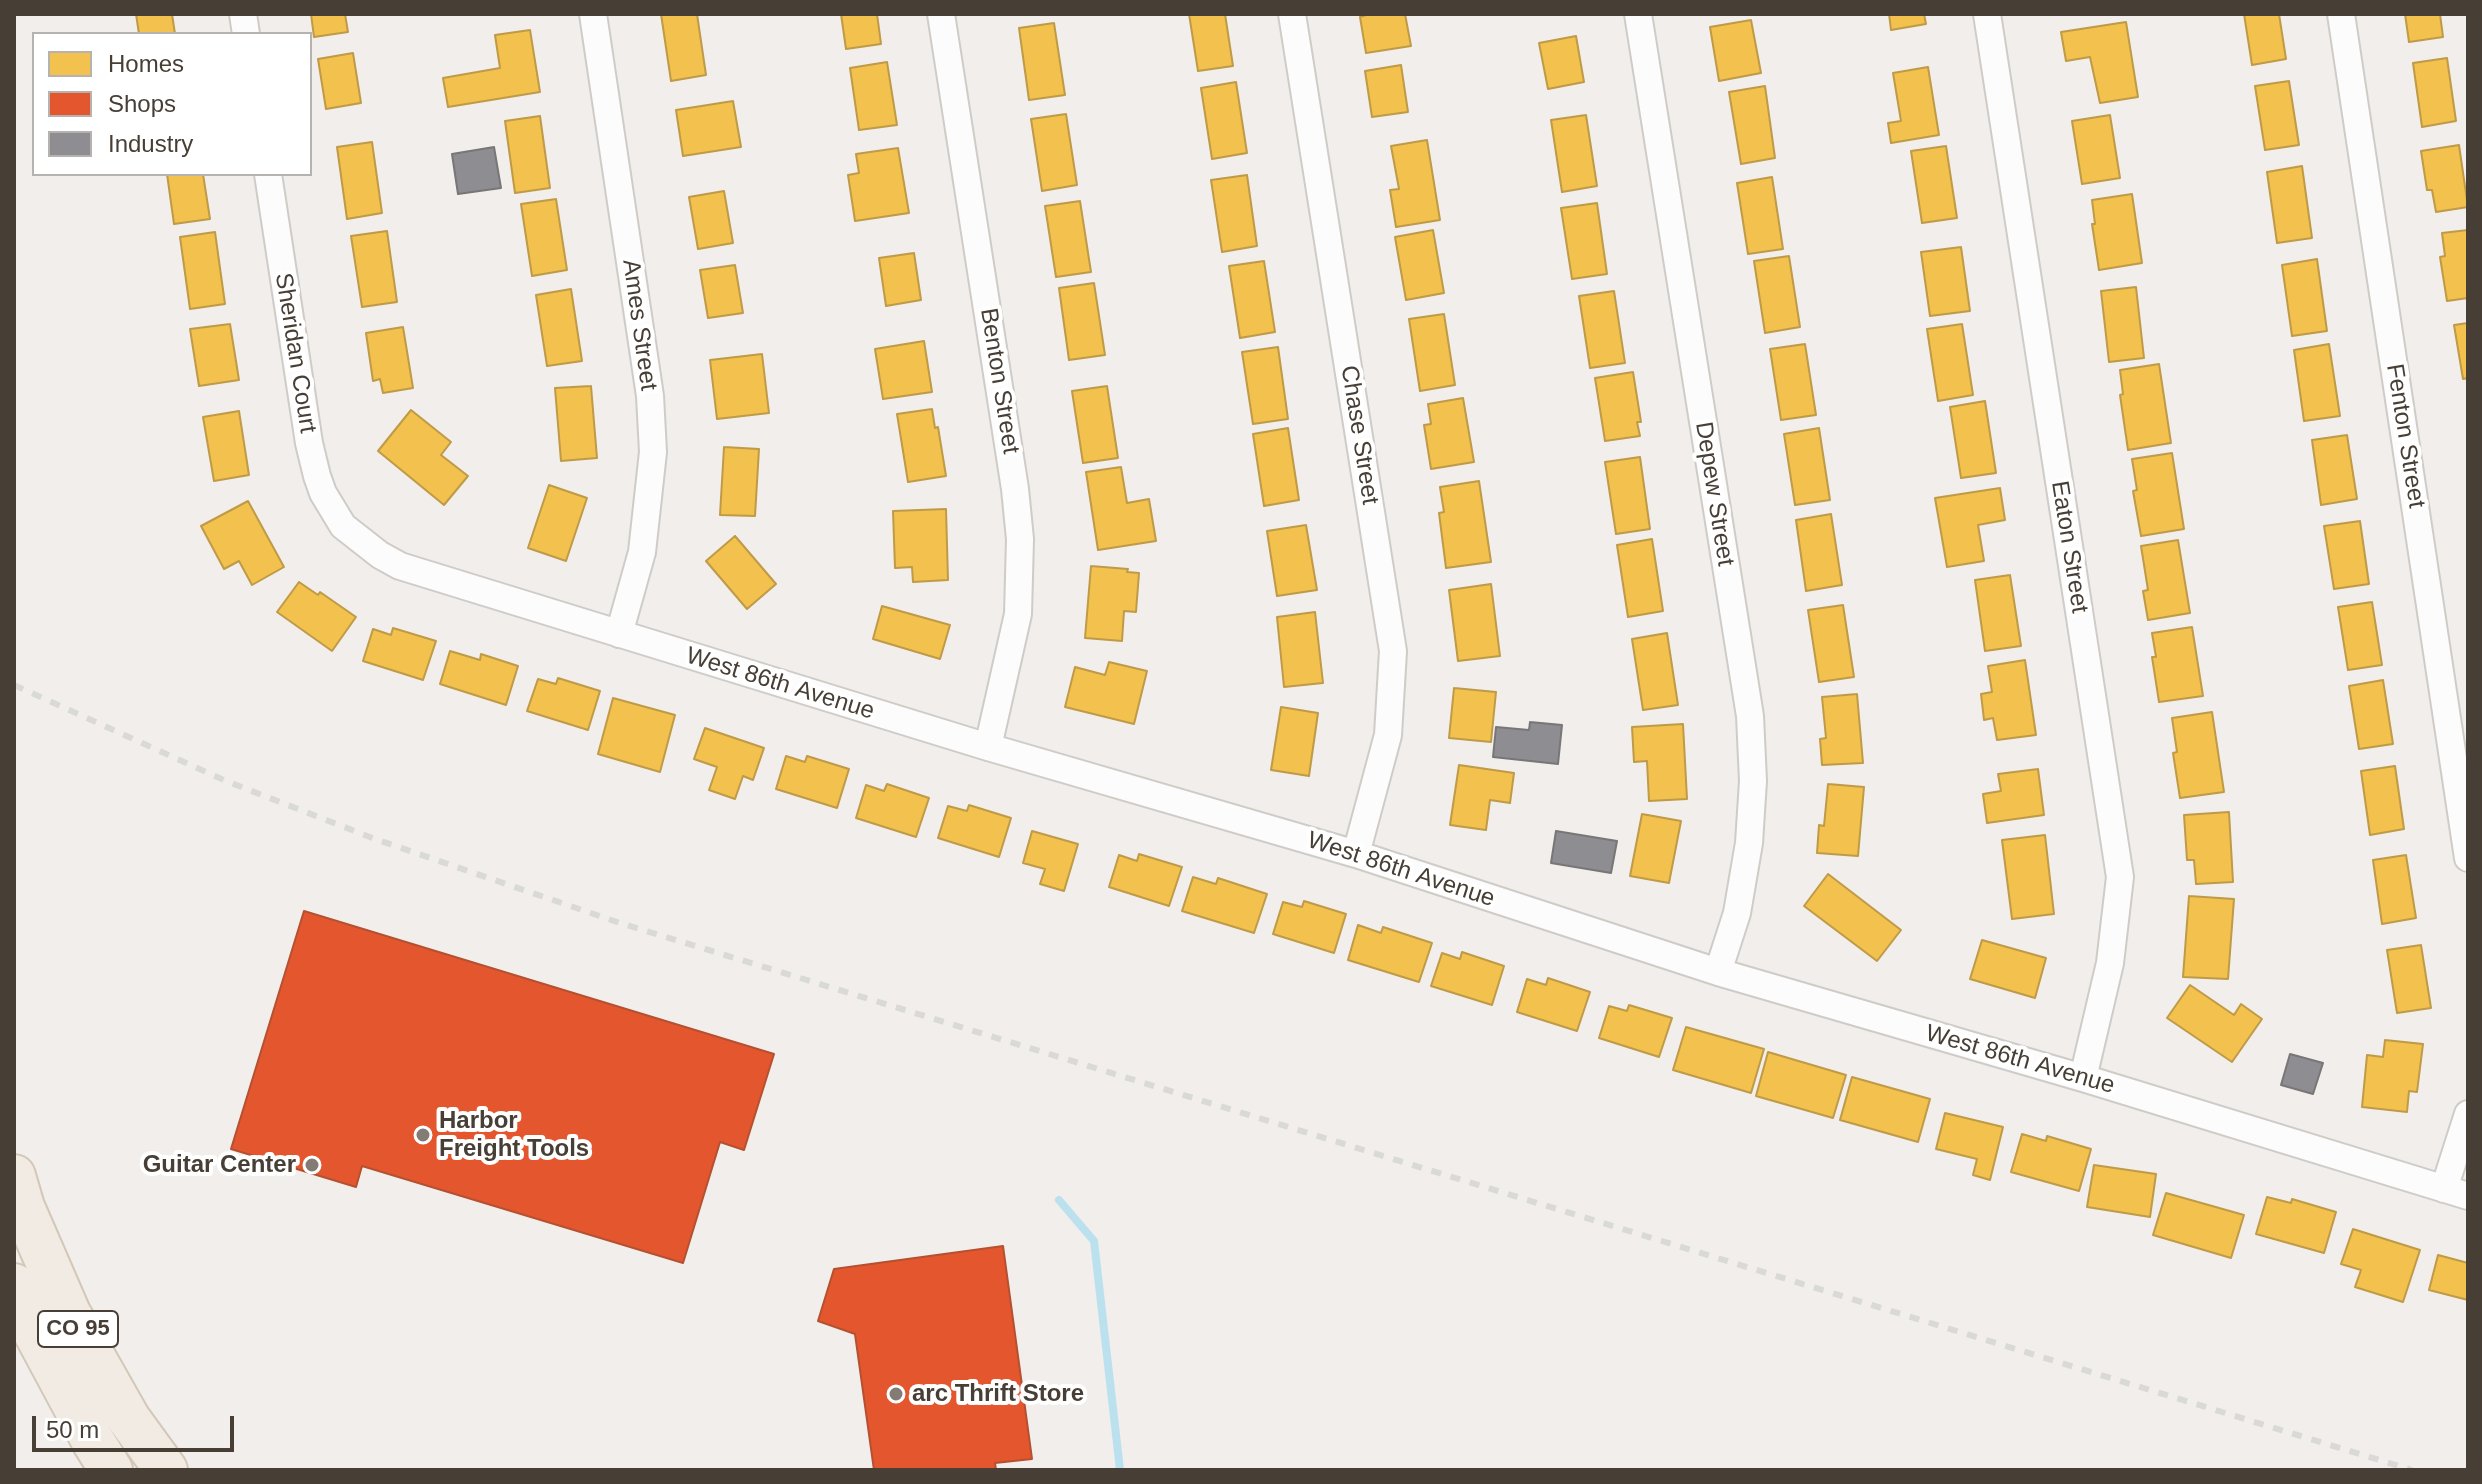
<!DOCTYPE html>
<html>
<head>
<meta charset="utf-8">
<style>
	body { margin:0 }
	#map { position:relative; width:2482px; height:1484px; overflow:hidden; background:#f1eeeb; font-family:Helvetica,sans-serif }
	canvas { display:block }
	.frame { position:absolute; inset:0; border:16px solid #473f36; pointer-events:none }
	.legend { position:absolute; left:32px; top:32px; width:280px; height:144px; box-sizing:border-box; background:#fff; border:2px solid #b5b2af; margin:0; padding:10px 14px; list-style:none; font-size:24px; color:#473f36 }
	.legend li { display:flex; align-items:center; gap:16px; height:40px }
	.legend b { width:40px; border:2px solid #b5b2af }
	.scale { position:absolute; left:32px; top:1416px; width:202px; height:36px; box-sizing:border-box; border:4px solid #473f36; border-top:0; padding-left:10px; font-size:24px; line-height:28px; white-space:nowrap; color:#473f36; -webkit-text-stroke:6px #fff; paint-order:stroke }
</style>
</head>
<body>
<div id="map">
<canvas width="2482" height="1484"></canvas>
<div class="frame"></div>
<ul class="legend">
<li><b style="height:22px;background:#f2c14e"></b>Homes</li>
<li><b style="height:22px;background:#e4572e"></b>Shops</li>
<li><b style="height:22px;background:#8d8d92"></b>Industry</li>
</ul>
<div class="scale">50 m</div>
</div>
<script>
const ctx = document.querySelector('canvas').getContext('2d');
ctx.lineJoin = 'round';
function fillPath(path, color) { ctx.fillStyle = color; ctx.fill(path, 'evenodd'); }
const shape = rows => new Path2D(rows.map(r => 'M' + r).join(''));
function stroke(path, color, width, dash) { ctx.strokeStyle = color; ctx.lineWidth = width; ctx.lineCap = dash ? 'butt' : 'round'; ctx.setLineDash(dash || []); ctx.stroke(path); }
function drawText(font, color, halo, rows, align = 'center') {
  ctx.font = font + ' Helvetica,sans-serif'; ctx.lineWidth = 8; ctx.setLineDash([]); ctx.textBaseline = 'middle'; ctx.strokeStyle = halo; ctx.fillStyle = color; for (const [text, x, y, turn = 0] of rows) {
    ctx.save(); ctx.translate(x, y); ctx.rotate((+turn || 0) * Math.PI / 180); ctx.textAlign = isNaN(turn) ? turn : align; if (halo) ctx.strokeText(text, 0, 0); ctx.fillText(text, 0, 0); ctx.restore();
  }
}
const homes = shape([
	[136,14,172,14,175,34,139,34,136,14],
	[311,14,345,14,348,32,314,37,311,14],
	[661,14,697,14,706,75,671,81,661,14],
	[841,14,877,14,881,44,846,49,841,14],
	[1189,14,1225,14,1233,66,1198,71,1189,14],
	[1369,14,1405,14,1411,46,1366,53,1360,17,1369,14],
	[1889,14,1924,14,1926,24,1891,30,1889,14],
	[2244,14,2279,14,2286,59,2252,65,2244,14],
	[2405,14,2440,14,2443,37,2409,42,2405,14],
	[1751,20,1761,73,1719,81,1710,27,1751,20],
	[2126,22,2138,97,2100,103,2090,57,2066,61,2061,32,2126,22],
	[1054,23,1065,95,1029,100,1019,28,1054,23],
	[530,30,540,92,448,107,443,78,500,68,495,35,530,30],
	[1576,36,1584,82,1548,89,1539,43,1576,36],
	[353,53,361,103,326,109,318,59,353,53],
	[2447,58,2456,121,2422,127,2413,63,2447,58],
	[887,62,897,125,859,130,850,68,887,62],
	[1401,65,1408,112,1372,117,1365,71,1401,65],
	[1928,67,1939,135,1891,143,1888,123,1901,121,1893,73,1928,67],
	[2289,81,2299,145,2265,150,2255,86,2289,81],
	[1236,82,1247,153,1212,159,1201,88,1236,82],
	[1765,86,1775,158,1741,164,1729,92,1765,86],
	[733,101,741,147,683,156,676,110,733,101],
	[1066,114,1077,185,1042,191,1031,119,1066,114],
	[1586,115,1597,186,1562,192,1551,120,1586,115],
	[2110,115,2120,178,2082,184,2072,121,2110,115],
	[540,116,550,188,515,193,505,121,540,116],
	[1427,140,1440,220,1396,227,1390,190,1399,189,1391,146,1427,140],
	[372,142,382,213,347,219,337,147,372,142],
	[2459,145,2468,207,2436,212,2432,190,2427,190,2421,151,2459,145],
	[1946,146,1957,218,1922,223,1911,151,1946,146],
	[898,148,909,213,855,221,848,175,859,173,856,154,898,148],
	[2302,166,2312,238,2277,243,2267,172,2302,166],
	[167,174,203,174,210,219,174,224,167,174],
	[1247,175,1257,246,1222,252,1211,180,1247,175],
	[1772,177,1783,249,1748,254,1737,183,1772,177],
	[724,191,733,243,698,249,689,197,724,191],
	[2132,194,2142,263,2099,270,2092,224,2095,224,2092,200,2132,194],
	[556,199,567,270,532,276,521,204,556,199],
	[1080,201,1091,272,1056,277,1045,206,1080,201],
	[1597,203,1607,274,1572,279,1561,208,1597,203],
	[1433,230,1444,293,1406,300,1395,237,1433,230],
	[2468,230,2468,298,2447,301,2440,257,2445,256,2442,233,2468,230],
	[387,231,397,302,362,307,351,236,387,231],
	[215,232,225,304,190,309,180,237,215,232],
	[1961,247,1970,311,1930,316,1921,252,1961,247],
	[914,253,921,300,886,306,879,258,914,253],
	[1789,256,1800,327,1765,333,1754,261,1789,256],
	[2317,259,2327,331,2292,336,2282,265,2317,259],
	[1264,261,1275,332,1240,338,1229,266,1264,261],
	[735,265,743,313,708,318,700,270,735,265],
	[1094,283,1105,355,1069,360,1059,288,1094,283],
	[2136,287,2144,358,2109,362,2101,291,2136,287],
	[571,289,582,361,547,366,536,295,571,289],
	[1614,291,1625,363,1590,368,1579,296,1614,291],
	[1444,314,1455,385,1420,391,1409,319,1444,314],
	[2468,323,2468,378,2463,379,2454,325,2468,323],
	[230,324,239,380,199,386,190,329,230,324],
	[1962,324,1973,395,1938,401,1927,329,1962,324],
	[403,327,413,388,383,393,380,379,373,381,366,333,403,327],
	[924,341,932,392,883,399,875,349,924,341],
	[1805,344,1816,415,1781,420,1770,349,1805,344],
	[2329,344,2340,416,2304,421,2294,350,2329,344],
	[1278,347,1288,419,1253,424,1242,352,1278,347],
	[762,354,769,413,717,419,710,360,762,354],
	[2159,364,2171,443,2128,450,2120,395,2123,394,2120,370,2159,364],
	[1633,372,1641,422,1637,422,1640,436,1605,441,1595,378,1633,372],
	[591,386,597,458,561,461,555,388,591,386],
	[1107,386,1118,458,1083,463,1072,391,1107,386],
	[1463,398,1474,462,1431,469,1424,425,1431,424,1428,404,1463,398],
	[1985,401,1996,473,1961,478,1950,407,1985,401],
	[932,409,935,428,938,427,946,476,908,482,897,414,932,409],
	[411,410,451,442,441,455,468,476,444,505,378,451,411,410],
	[239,411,249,475,214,481,203,417,239,411],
	[1288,428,1299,500,1264,506,1253,434,1288,428],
	[1819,428,1830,500,1795,505,1784,434,1819,428],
	[2347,435,2357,499,2321,505,2312,440,2347,435],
	[724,447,759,449,755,516,720,515,724,447],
	[2172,453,2184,529,2141,536,2133,491,2137,490,2132,459,2172,453],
	[1640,457,1650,529,1616,534,1605,462,1640,457],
	[1121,467,1127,503,1149,499,1156,541,1098,550,1086,472,1121,467],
	[1479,481,1491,562,1446,568,1439,513,1444,512,1440,487,1479,481],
	[549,485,587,498,566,561,528,548,549,485],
	[2000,488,2005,520,1978,525,1984,561,1947,567,1935,498,2000,488],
	[248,501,284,567,252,585,239,561,224,569,201,526,248,501],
	[946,509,948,580,913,582,912,567,895,568,893,511,946,509],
	[1831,514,1842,585,1806,591,1796,520,1831,514],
	[2360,521,2369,584,2334,589,2324,526,2360,521],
	[1306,525,1317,590,1277,596,1267,531,1306,525],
	[735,536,776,584,747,609,706,561,735,536],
	[1652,539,1663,611,1628,617,1617,545,1652,539],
	[2178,540,2190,613,2148,620,2143,591,2148,590,2141,546,2178,540],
	[1091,566,1128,569,1127,572,1139,573,1136,612,1124,611,1122,641,1085,638,1091,566],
	[2010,575,2021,646,1985,651,1975,580,2010,575],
	[299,582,318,595,320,592,356,617,332,651,277,612,299,582],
	[1491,584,1500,656,1458,661,1449,590,1491,584],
	[2372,602,2382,665,2348,670,2338,607,2372,602],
	[1843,605,1854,677,1819,682,1808,610,1843,605],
	[882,606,950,625,940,659,873,639,882,606],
	[1315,612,1323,683,1284,687,1277,617,1315,612],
	[2192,627,2203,696,2159,702,2152,657,2156,657,2152,633,2192,627],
	[393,628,436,641,423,680,363,661,373,629,391,635,393,628],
	[1667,633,1678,705,1643,710,1632,639,1667,633],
	[450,651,480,660,481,654,518,666,506,705,440,684,450,651],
	[2025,660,2036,735,1997,740,1993,718,1984,720,1981,694,1992,692,1988,666,2025,660],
	[1109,662,1147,671,1134,724,1065,707,1075,667,1105,675,1109,662],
	[558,678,600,691,588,730,527,711,538,679,556,684,558,678],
	[2383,680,2393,744,2359,749,2349,686,2383,680],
	[1454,688,1496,692,1491,742,1449,738,1454,688],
	[1857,694,1863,763,1822,765,1820,739,1826,738,1822,697,1857,694],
	[613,698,675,715,660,772,598,754,613,698],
	[1281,707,1318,713,1309,776,1271,770,1281,707],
	[2212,712,2224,792,2180,798,2173,753,2177,752,2172,718,2212,712],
	[1683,724,1687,799,1649,801,1647,761,1634,762,1632,727,1683,724],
	[705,728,764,748,753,780,743,776,735,799,709,790,717,767,694,759,705,728],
	[786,756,805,762,807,756,849,769,837,808,776,789,786,756],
	[1459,765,1514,773,1510,803,1490,800,1486,830,1450,825,1459,765],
	[2395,766,2404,829,2370,835,2361,771,2395,766],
	[2038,769,2044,815,1987,823,1983,794,2001,791,1998,774,2038,769],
	[887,784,929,798,916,837,856,818,866,785,884,791,887,784],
	[1828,784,1864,787,1858,856,1817,853,1819,825,1824,826,1828,784],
	[969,805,1011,818,999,857,938,838,948,806,967,811,969,805],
	[2229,812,2233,882,2196,884,2194,860,2187,860,2184,815,2229,812],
	[1642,814,1681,821,1669,883,1630,876,1642,814],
	[1032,831,1078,844,1064,891,1040,884,1045,869,1023,863,1032,831],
	[2045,835,2054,914,2012,919,2002,840,2045,835],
	[1139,854,1182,867,1169,906,1109,887,1119,855,1137,861,1139,854],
	[2406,855,2416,918,2382,924,2373,860,2406,855],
	[1828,874,1901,930,1877,961,1804,906,1828,874],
	[1193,877,1216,884,1218,878,1267,894,1254,933,1182,911,1193,877],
	[2189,896,2234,899,2228,979,2183,977,2189,896],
	[1304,901,1346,914,1334,953,1273,934,1283,902,1302,907,1304,901],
	[1358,925,1381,933,1383,927,1432,943,1419,982,1348,960,1358,925],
	[1982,940,2046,958,2035,998,1970,979,1982,940],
	[2421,945,2431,1008,2397,1013,2387,950,2421,945],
	[1462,952,1504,966,1492,1005,1431,986,1442,953,1460,959,1462,952],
	[1548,978,1590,992,1577,1031,1517,1012,1527,979,1546,985,1548,978],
	[2190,985,2234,1015,2241,1004,2262,1019,2232,1062,2167,1018,2190,985],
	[1629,1005,1672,1018,1659,1057,1599,1038,1609,1006,1627,1011,1629,1005],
	[1686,1027,1764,1049,1751,1093,1673,1070,1686,1027],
	[2385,1040,2423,1044,2417,1092,2409,1091,2407,1112,2362,1107,2367,1055,2383,1057,2385,1040],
	[1768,1052,1846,1075,1833,1118,1756,1096,1768,1052],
	[1852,1077,1930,1099,1918,1142,1840,1120,1852,1077],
	[1945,1113,2003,1127,1990,1180,1973,1175,1977,1159,1936,1149,1945,1113],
	[2022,1134,2046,1141,2047,1136,2091,1149,2079,1191,2011,1172,2022,1134],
	[2094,1165,2156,1174,2150,1217,2087,1207,2094,1165],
	[2166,1193,2244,1215,2231,1258,2153,1235,2166,1193],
	[2267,1197,2291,1203,2292,1199,2336,1212,2324,1253,2256,1234,2267,1197],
	[2353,1229,2420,1250,2403,1302,2355,1287,2361,1270,2341,1264,2353,1229],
	[2438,1255,2468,1263,2468,1300,2429,1290,2438,1255]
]);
fillPath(homes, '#f2c14e');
stroke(homes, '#bf9a47', 2);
const shops = shape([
	[304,911,774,1054,744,1150,720,1142,683,1263,362,1166,356,1187,231,1149,304,911],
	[1003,1246,1032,1459,995,1463,996,1470,874,1470,855,1334,818,1321,834,1269,1003,1246]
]);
fillPath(shops, '#e4572e');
stroke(shops, '#b55030', 2);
const industry = shape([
	[494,147,501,188,458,194,452,154,494,147],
	[1530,722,1562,725,1558,764,1493,757,1496,727,1529,730,1530,722],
	[1556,831,1617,841,1611,873,1551,863,1556,831],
	[2290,1054,2323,1063,2313,1094,2281,1085,2290,1054]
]);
fillPath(industry, '#8d8d92');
stroke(industry, '#787676', 2);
stroke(shape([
	[1059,1200,1094,1241,1120,1470]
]), '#bbe1ef', 8);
const minor = shape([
	[243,14,246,34],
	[593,14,650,396,653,452,642,552,619,634],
	[941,14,1015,489,1020,539,1018,614,988,747],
	[1292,14,1393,651,1388,735,1356,854],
	[1638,14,1750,716,1753,781,1749,843,1737,913,1718,972],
	[1987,14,2120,877,2110,963,2083,1078],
	[2341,14,2468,858],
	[268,174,309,443,317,476,323,493,343,526,380,555,400,566,988,747,1356,854,1718,972,2083,1078,2468,1196],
	[2444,1189,2468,1114]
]);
const primary = shape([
	[14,1176,23,1207,69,1313,129,1419,166,1470],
	[14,1285,26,1316,93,1441,111,1470]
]);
stroke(minor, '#cfccc8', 30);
stroke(primary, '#d3c8b8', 46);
stroke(minor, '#fdfcfc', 26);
stroke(primary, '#f1ebe4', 42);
stroke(shape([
	[14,685,226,781,375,839,620,923,2412,1470]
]), '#d9d9d8', 6, [10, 10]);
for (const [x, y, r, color] of [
	[423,1135,8,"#827c75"],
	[312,1165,8,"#827c75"],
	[896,1394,8,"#827c75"]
]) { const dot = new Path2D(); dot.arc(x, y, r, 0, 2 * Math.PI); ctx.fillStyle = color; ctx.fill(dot); stroke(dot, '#fff', 3); }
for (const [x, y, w] of [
	[78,1329,80]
]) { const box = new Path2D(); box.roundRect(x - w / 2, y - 18, w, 36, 6); ctx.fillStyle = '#fff'; ctx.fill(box); stroke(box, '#473f36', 2); }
drawText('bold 22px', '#473f36', null, [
	["CO 95",78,1329]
]);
drawText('24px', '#473f36', '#fff', [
	["Ames Street",639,325,82],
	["Sheridan Court",295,353,81],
	["Benton Street",999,381,81],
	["Chase Street",1359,435,81],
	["Fenton Street",2405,436,81],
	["Depew Street",1714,494,81],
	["Eaton Street",2069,547,81],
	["West 86th Avenue",780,684,17],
	["West 86th Avenue",1401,870,18],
	["West 86th Avenue",2020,1060,16]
]);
drawText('bold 24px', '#473f36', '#fff', [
	["Harbor",439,1121],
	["Freight Tools",439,1149],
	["Guitar Center",296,1165,"right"],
	["arc Thrift Store",912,1394]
], 'left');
</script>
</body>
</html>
